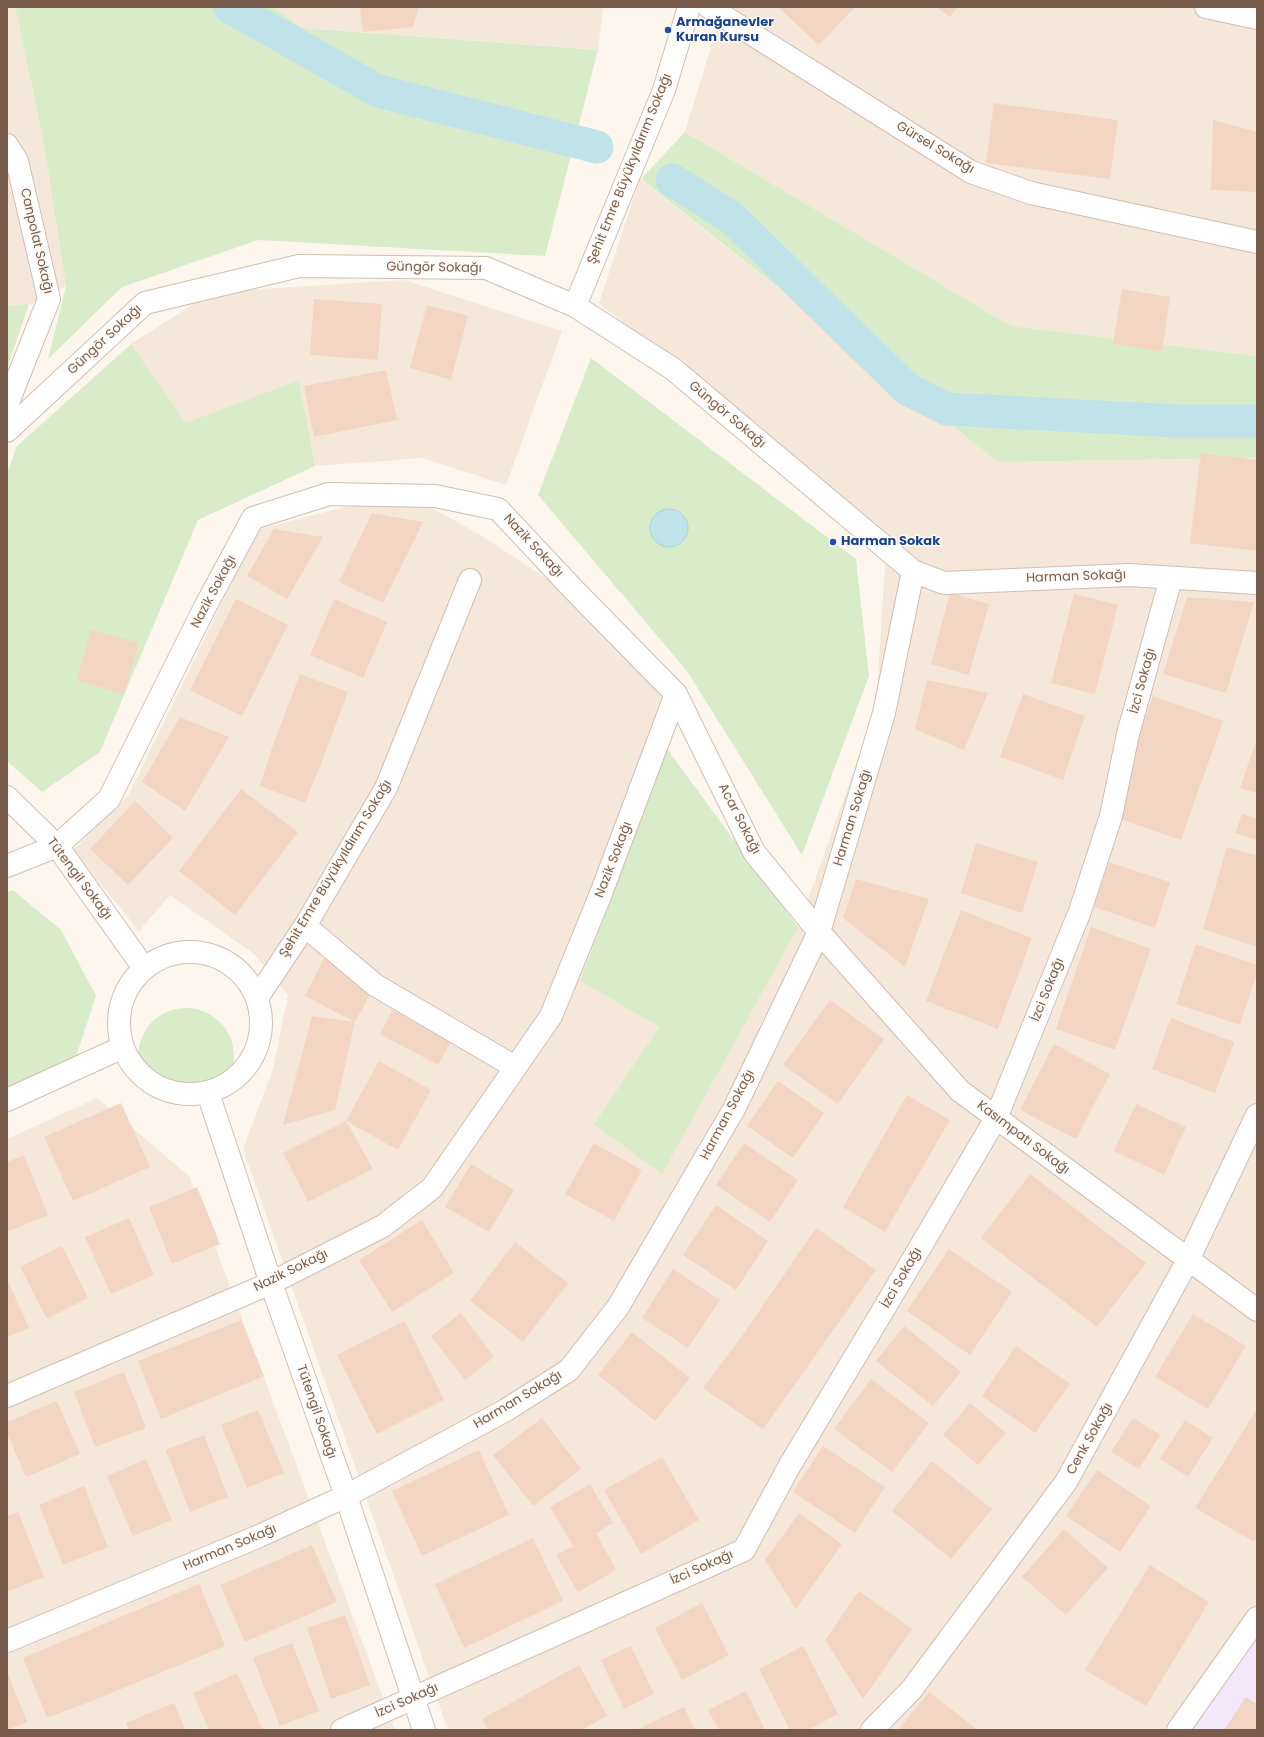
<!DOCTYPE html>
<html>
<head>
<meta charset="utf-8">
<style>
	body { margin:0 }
	#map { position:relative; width:1264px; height:1737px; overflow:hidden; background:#fdf6ec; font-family:Poppins,sans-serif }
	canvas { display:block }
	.frame { position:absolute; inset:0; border:8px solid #7a5c4d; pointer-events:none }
</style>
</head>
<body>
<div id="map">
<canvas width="1264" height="1737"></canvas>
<div class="frame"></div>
</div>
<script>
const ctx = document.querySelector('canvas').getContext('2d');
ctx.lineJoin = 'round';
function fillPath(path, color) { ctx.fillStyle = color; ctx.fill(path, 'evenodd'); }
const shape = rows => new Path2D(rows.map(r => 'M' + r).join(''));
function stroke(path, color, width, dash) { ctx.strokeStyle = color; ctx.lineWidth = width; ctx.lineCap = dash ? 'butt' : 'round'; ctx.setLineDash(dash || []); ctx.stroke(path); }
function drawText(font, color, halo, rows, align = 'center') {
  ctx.font = font + ' Poppins,sans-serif'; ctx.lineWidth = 3; ctx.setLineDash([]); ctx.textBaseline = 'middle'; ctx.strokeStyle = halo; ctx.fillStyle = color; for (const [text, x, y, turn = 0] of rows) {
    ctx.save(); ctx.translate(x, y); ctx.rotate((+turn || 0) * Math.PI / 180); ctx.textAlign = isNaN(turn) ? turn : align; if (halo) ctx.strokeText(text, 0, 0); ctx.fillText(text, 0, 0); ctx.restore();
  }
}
fillPath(shape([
	[7,7,15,7,43,139,66,286,31,304,7,307],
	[274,7,603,7,598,50,302,28],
	[723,7,1257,7,1257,356,1011,326,685,132],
	[640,179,998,462,1257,458,1257,1633,1192,1730,448,1730,243,1149,273,1069,288,995,254,954,170,895,139,931,73,850,129,794,257,530,355,504,425,504,482,536,581,601,667,686,667,749,580,981,659,1027,594,1124,798,927,876,709,887,535,599,303],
	[404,280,562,331,506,485,423,458,315,466,299,380,186,424,131,344,212,292],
	[97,1098,189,1176,395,1730,7,1730,7,1139]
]), '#f5e8da');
fillPath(shape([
	[1257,1633,1257,1730,1192,1730]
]), '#f3e8fa');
fillPath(shape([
	[15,7,274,7,302,28,598,50,545,256,258,240,122,287,48,359,66,286,43,139],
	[685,132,1011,326,1257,356,1257,458,998,462,641,179],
	[29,304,7,368,7,306],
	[131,344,186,423,299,380,315,466,198,520,100,752,42,792,7,761,7,475,16,447],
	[591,358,856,559,869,676,802,855,687,671,538,495],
	[667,749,798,927,662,1174,594,1124,659,1027,580,981],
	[13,890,61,930,96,996,70,1075,7,1104,7,892],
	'138 1056a48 48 0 1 1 96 0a48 48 0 1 1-96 0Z'
]), '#d8ecc9');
const water = shape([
	'650 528a19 19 0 1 1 38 0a19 19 0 1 1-38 0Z'
]);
fillPath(water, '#bfe3e8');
stroke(water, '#a5d3da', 1);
stroke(shape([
	[230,7,378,91,597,147],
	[672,180,732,218,907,389,947,409,1176,421,1257,421]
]), '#bfe3e8', 33);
fillPath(shape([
	[360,7,419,7,413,27,363,32],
	[778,7,855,7,819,45],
	[936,7,958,7,950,17],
	[994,103,1118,120,1110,179,986,163],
	[1213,120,1257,132,1257,192,1211,190],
	[1122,289,1170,297,1162,352,1113,344],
	[314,299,382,304,378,360,310,355],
	[427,305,468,316,451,380,410,368],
	[386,370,397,420,314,437,304,386],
	[1201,453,1257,460,1257,551,1190,543],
	[372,513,423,522,383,603,339,582],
	[274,529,323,537,287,599,247,576],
	[950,593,989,604,969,675,931,664],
	[1074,594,1118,605,1095,694,1051,683],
	[1187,597,1254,602,1226,693,1163,674],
	[236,599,288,625,242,716,190,690],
	[334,599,387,622,363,678,310,655],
	[91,630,139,643,124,694,77,680],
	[300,674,348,692,320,766,305,803,260,786,272,748],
	[927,680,988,693,964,750,915,729],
	[1023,694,1085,716,1063,780,1000,757],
	[1153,696,1223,721,1181,840,1111,816],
	[180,717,229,737,185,811,142,782],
	[1257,738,1257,793,1240,788],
	[241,789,298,832,235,915,179,871],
	[135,801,173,838,128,885,90,849],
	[1242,814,1257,819,1257,840,1235,833],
	[976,843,1038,862,1022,913,961,893],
	[1227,847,1257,856,1257,947,1203,929],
	[1109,862,1170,882,1155,928,1094,907],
	[856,879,929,899,905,967,843,918],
	[961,910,1032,938,998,1029,926,1001],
	[1091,927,1151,949,1115,1050,1056,1029],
	[1196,944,1257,965,1257,973,1240,1025,1176,1004],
	[324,958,375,985,355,1022,305,996],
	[830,1000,884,1039,838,1104,783,1065],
	[393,1010,451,1041,438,1065,380,1034],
	[312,1016,355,1022,335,1110,283,1125],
	[1171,1018,1234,1042,1215,1093,1152,1069],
	[1054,1044,1110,1074,1076,1139,1020,1110],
	[379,1061,431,1090,398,1150,346,1121],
	[778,1081,824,1113,793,1158,747,1126],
	[907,1095,950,1120,885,1232,843,1207],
	[121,1103,150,1167,73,1201,44,1137],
	[1136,1104,1186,1127,1164,1175,1114,1151],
	[346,1121,373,1169,308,1202,283,1153],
	[594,1143,642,1170,614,1221,565,1194],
	[744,1143,798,1180,770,1222,716,1185],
	[24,1155,48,1215,7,1232,7,1162],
	[471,1164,514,1190,489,1232,445,1207],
	[1030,1174,1146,1263,1097,1327,981,1238],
	[197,1187,220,1244,172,1264,149,1207],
	[716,1205,768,1241,736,1290,683,1255],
	[129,1218,154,1275,111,1294,85,1237],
	[422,1220,454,1273,392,1312,359,1260],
	[816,1228,876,1270,763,1429,703,1388,742,1336],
	[515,1242,568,1283,523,1342,470,1301],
	[62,1246,88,1298,47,1319,20,1267],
	[949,1249,1012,1292,970,1355,907,1311],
	[673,1269,720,1300,688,1348,642,1318],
	[7,1279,29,1328,7,1337],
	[461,1313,494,1357,465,1380,431,1336],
	[1193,1314,1246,1346,1208,1409,1155,1377],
	[241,1320,264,1376,161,1419,138,1361],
	[405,1321,444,1400,377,1434,337,1355],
	[904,1326,961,1372,933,1406,876,1361],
	[632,1332,690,1378,655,1421,598,1375],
	[1016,1346,1070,1384,1035,1433,982,1396],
	[124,1372,146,1428,95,1447,74,1392],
	[871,1379,929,1423,892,1472,834,1429],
	[57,1401,80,1454,26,1477,7,1433,7,1422],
	[970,1403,1006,1433,978,1465,943,1435],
	[1257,1409,1257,1537,1254,1542,1195,1508],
	[258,1410,284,1473,247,1488,221,1425],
	[542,1418,581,1469,533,1506,493,1455],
	[1133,1418,1160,1435,1139,1469,1111,1452],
	[1185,1420,1213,1438,1188,1477,1160,1459],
	[204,1435,228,1497,190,1512,166,1450],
	[823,1446,885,1487,855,1533,793,1492],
	[479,1450,509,1515,422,1556,392,1491],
	[662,1457,699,1520,641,1554,604,1490],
	[146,1459,172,1520,133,1536,107,1476],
	[932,1461,992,1509,951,1559,892,1511],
	[1097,1470,1151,1506,1120,1552,1066,1516],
	[590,1484,613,1523,596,1533,616,1570,578,1592,556,1555,573,1546,550,1507],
	[84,1486,108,1547,63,1565,39,1505],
	[18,1512,44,1577,7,1592,7,1516],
	[799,1513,842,1544,796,1609,765,1560],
	[1064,1529,1108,1568,1066,1615,1022,1577],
	[533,1538,563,1601,464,1648,435,1584],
	[312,1545,337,1602,245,1642,220,1585],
	[1150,1565,1209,1602,1146,1706,1085,1670],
	[199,1584,225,1646,97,1699,47,1718,23,1658],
	[859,1591,912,1629,863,1699,825,1640],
	[702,1603,729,1655,682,1680,655,1628],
	[345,1615,370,1685,331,1699,307,1628],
	[292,1643,319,1711,280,1726,253,1658],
	[631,1646,654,1694,624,1709,601,1660],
	[803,1646,838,1714,808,1730,790,1730,759,1669],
	[579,1665,607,1716,581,1730,488,1730,482,1719],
	[7,1671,27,1722,7,1730],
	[237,1673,263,1730,209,1730,193,1693],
	[746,1691,765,1730,719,1730,708,1710],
	[929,1692,978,1730,898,1730],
	[1246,1697,1257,1704,1257,1730,1224,1730],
	[174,1703,185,1730,129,1730,126,1723],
	[684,1707,695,1730,636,1730]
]), '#f3d5c3');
const minor = shape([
	[709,7,971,172,1031,193,1257,242],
	[1206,7,1257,18],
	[7,145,17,161,49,299,7,405],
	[7,431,145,303,299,266,486,268,575,306,673,369,913,571,944,583,1129,575,1257,583],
	[676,694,754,852,819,932,960,1091,1257,1310],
	[7,797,57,846,144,968],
	[7,866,57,846,109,799,205,607,253,518,329,494,435,496,498,509,573,589,676,694,600,896,551,1016,432,1188,383,1226,271,1283,7,1396],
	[305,926,375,985,515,1067],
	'119 1023a71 71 0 1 1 142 0a71 71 0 1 1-142 0Z',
	[257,998,305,926,386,788,470,580],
	[208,1093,271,1283,346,1496,424,1730],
	[7,1100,123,1047],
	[7,1641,257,1537,346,1496,506,1410,569,1370,618,1307,734,1109,819,932,884,713,913,571],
	[342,1730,744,1550,790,1465,885,1307,996,1118,1080,911,1111,816,1128,734,1171,578],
	[872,1730,912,1689,1066,1482,1188,1260,1257,1115],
	[1178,1730,1257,1618]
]);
const tertiary = shape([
	[575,306,664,90,689,7]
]);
stroke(minor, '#d1beb0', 24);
stroke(tertiary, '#d1beb0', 24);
stroke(minor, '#fff', 22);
stroke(tertiary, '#fff', 22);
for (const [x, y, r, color] of [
	[668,30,4,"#1a4fb4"],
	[833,542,4,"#1a4fb4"]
]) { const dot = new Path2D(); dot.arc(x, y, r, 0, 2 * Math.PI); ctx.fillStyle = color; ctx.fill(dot); stroke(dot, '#fffaf3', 1.5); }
drawText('bold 13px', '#164399', '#fffaf3', [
	["Armağanevler",676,23],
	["Kuran Kursu",676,38],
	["Harman Sokak",841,542]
], 'left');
drawText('13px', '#7a5c4d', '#fffaf3', [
	["Gürsel Sokağı",935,148,31],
	["Şehit Emre Büyükyıldırım Sokağı",630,169,-68],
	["Canpolat Sokağı",36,241,77],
	["Güngör Sokağı",434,268,1],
	["Güngör Sokağı",105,340,-43],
	["Güngör Sokağı",727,415,40],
	["Nazik Sokağı",533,546,47],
	["Harman Sokağı",1076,577,-2],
	["Nazik Sokağı",214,592,-62],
	["İzci Sokağı",1143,681,-75],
	["Harman Sokağı",853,818,-73],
	["Acar Sokağı",739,819,63],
	["Nazik Sokağı",614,860,-69],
	["Şehit Emre Büyükyıldırım Sokağı",336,869,-59],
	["Tütengil Sokağı",79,879,53],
	["İzci Sokağı",1048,990,-68],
	["Harman Sokağı",728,1115,-62],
	["Kasımpatı Sokağı",1023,1138,37],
	["Nazik Sokağı",291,1271,-26],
	["İzci Sokağı",902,1278,-60],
	["Harman Sokağı",518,1400,-31],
	["Tütengil Sokağı",316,1412,71],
	["Cenk Sokağı",1090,1439,-61],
	["Harman Sokağı",230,1548,-23],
	["İzci Sokağı",702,1568,-24],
	["İzci Sokağı",407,1701,-24]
]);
</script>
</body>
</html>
